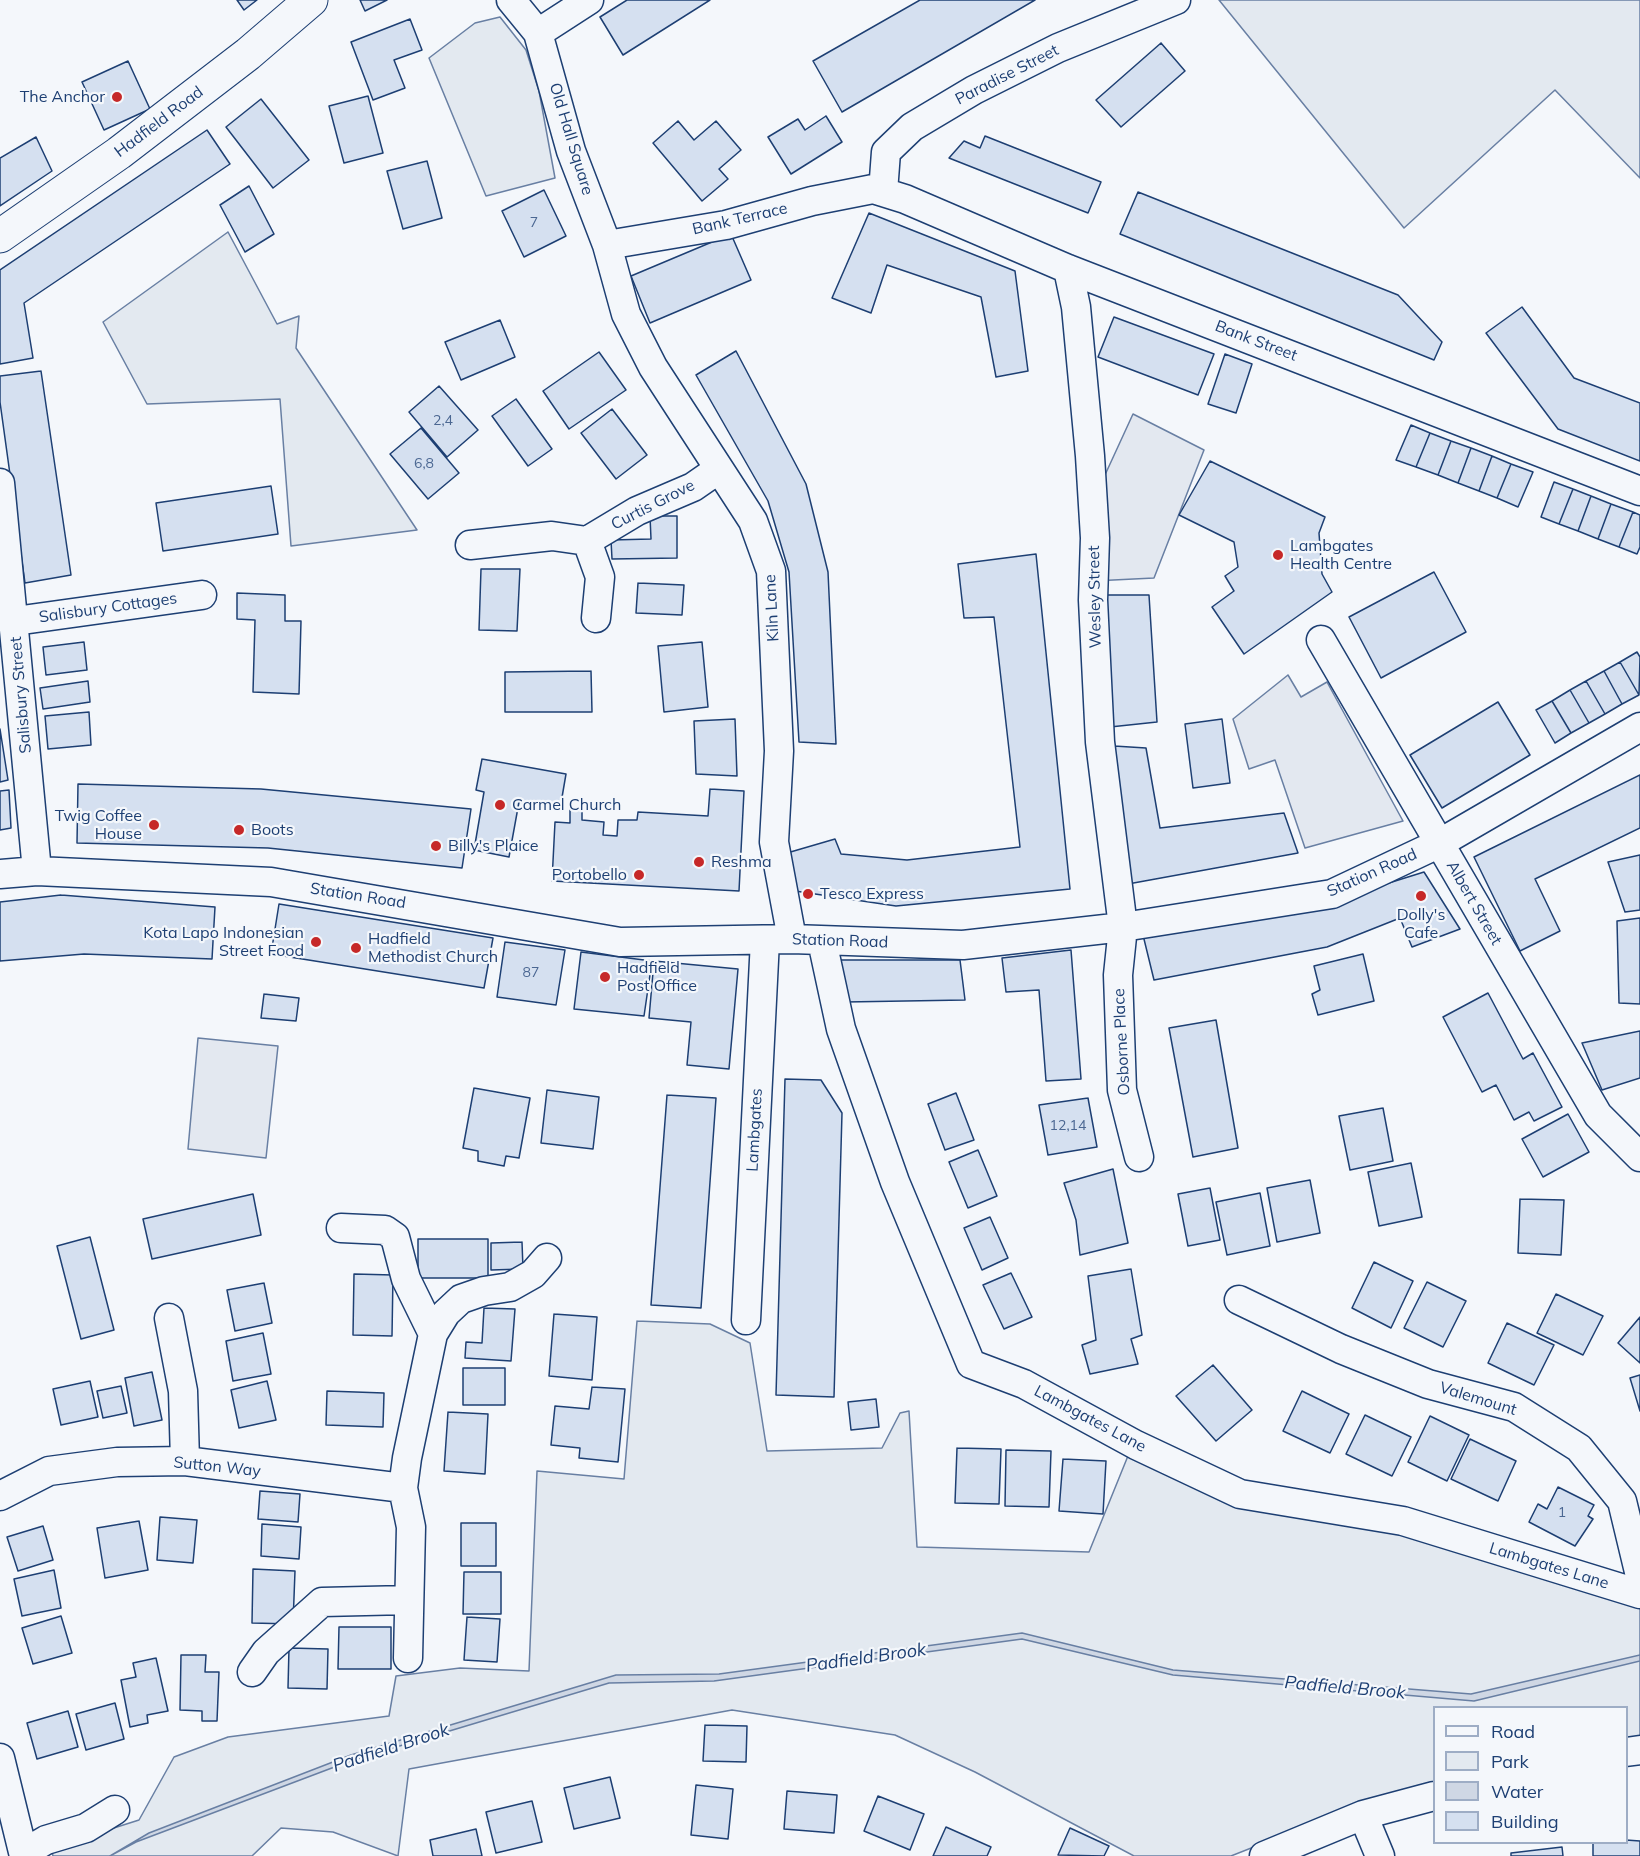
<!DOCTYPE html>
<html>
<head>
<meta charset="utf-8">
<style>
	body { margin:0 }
	#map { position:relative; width:1640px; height:1856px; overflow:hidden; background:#f4f7fb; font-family:Mulish,sans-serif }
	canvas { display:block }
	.legend { position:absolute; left:1433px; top:1706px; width:195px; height:138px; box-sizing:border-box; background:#f4f7fb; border:2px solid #9eadc5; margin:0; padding:8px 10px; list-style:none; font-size:18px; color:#1d3f73 }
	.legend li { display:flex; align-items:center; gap:12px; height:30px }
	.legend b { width:30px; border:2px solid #9eadc5 }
</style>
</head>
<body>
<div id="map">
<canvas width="1640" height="1856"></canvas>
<ul class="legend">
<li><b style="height:8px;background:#f4f7fb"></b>Road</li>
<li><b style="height:16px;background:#e3e9f0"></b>Park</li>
<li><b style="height:16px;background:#cfd7e4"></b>Water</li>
<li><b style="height:16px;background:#d5e0f0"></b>Building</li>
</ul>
</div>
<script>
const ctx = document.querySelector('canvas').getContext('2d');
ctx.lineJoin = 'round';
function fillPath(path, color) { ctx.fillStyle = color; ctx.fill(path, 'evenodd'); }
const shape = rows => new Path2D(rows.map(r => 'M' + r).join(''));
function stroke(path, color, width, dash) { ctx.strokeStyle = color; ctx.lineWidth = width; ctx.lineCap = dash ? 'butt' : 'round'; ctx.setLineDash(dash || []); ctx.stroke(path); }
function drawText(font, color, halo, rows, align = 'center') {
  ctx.font = font + ' Mulish,sans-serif'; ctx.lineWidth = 4.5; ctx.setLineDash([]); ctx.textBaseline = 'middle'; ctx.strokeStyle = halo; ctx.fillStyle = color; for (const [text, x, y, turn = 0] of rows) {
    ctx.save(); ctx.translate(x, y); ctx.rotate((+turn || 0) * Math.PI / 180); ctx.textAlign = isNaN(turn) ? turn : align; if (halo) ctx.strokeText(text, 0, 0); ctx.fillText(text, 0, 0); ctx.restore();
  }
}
const green = shape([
	[1219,0,1640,0,1640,178,1555,90,1404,228,1219,0],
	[500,17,526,50,539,91,555,178,486,196,429,58,475,23,500,17],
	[228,232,277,324,299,316,296,348,417,530,291,546,280,399,147,404,103,322,228,232],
	[637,1321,710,1324,750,1343,767,1451,882,1448,900,1413,909,1411,917,1547,1089,1552,1132,1446,1207,1482,1404,1524,1640,1594,1640,1749,1627,1751,1626,1708,1434,1708,1434,1786,1388,1794,1231,1856,1134,1856,975,1772,895,1735,732,1710,409,1769,398,1856,333,1832,281,1828,252,1856,53,1856,51,1848,139,1820,174,1757,228,1737,389,1716,396,1676,460,1668,529,1671,537,1471,624,1479,637,1321]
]);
fillPath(green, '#e3e9f0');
stroke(green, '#687fa3', 1.5);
const parking = shape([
	[1133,414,1204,450,1154,578,1093,581,1093,501,1133,414],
	[1288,675,1301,697,1327,682,1403,821,1305,848,1275,760,1249,769,1233,719,1288,675],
	[198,1038,278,1046,266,1158,188,1149,198,1038]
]);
fillPath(parking, '#e3e8f0');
stroke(parking, '#687fa3', 1.5);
const water = shape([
	[1022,1633,1173,1670,1471,1694,1640,1655,1640,1661,1474,1701,1173,1675,1022,1639,714,1681,609,1683,353,1760,136,1842,110,1856,149,1833,351,1755,616,1675,719,1674,1022,1633]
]);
fillPath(water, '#cfd7e4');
stroke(water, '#687fa3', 1.5);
const building = shape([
	[237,0,257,0,244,10,237,0],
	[360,0,387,0,365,11,360,0],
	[627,0,710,0,623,55,600,17,627,0],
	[920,0,1035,0,842,112,813,61,920,0],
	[410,19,422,50,394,60,405,88,373,100,351,42,410,19],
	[1161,43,1185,71,1121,127,1096,100,1161,43],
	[128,61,150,109,104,130,82,82,128,61],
	[368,96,383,153,344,163,329,106,368,96],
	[261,99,309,160,273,188,226,127,261,99],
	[826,116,842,142,791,174,768,137,798,119,805,130,826,116],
	[678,121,694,140,716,121,741,150,719,169,728,179,702,201,653,143,678,121],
	[207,130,230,164,24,303,33,358,0,364,0,270,207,130],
	[985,136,1101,182,1088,213,949,158,964,141,980,148,985,136],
	[36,137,52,171,0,206,0,158,36,137],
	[427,161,442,218,403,229,387,171,427,161],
	[249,186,274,234,245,252,220,205,249,186],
	[544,190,566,236,524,257,502,211,544,190],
	[1138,192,1398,295,1442,342,1434,360,1120,234,1138,192],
	[869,213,1015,271,1028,371,996,377,981,297,887,265,871,313,832,298,869,213],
	[731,234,751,280,650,323,631,276,731,234],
	[1522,307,1574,378,1640,403,1640,461,1558,429,1486,333,1522,307],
	[1114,317,1214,354,1198,395,1098,357,1114,317],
	[500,320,515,357,461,380,445,342,500,320],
	[736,351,806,484,828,572,836,744,799,742,789,572,768,501,696,375,736,351],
	[599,352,626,390,569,429,543,391,599,352],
	[1225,354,1252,364,1236,413,1208,404,1225,354],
	[41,371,71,575,25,583,0,402,0,376,41,371],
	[439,386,478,430,447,457,409,412,439,386],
	[516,399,552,449,528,466,492,416,516,399],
	[612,409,647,455,616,479,581,433,612,409],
	[1411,425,1430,433,1416,467,1396,460,1411,425],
	[421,428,459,473,428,499,390,454,421,428],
	[1430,433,1451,441,1438,475,1416,467,1430,433],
	[1451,441,1471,448,1458,483,1438,475,1451,441],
	[1471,448,1492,456,1479,491,1458,483,1471,448],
	[1492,456,1511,464,1497,498,1479,491,1492,456],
	[1210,461,1325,517,1319,533,1322,574,1332,592,1244,654,1212,607,1234,591,1225,576,1238,567,1234,542,1179,515,1210,461],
	[1511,464,1533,472,1518,507,1497,498,1511,464],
	[1554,482,1573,489,1559,524,1541,517,1554,482],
	[271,486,278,534,163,551,156,503,271,486],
	[1573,489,1591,496,1578,531,1559,524,1573,489],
	[1591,496,1611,504,1598,539,1578,531,1591,496],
	[1611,504,1633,512,1619,547,1598,539,1611,504],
	[1633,512,1640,515,1640,547,1637,554,1619,547,1633,512],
	[650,516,677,516,677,558,612,559,611,540,651,539,650,516],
	[1036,554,1070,889,896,906,795,891,787,853,835,839,841,854,907,860,1020,847,994,617,964,618,958,564,1036,554],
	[481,569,520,569,517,631,479,630,481,569],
	[1434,572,1466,632,1381,678,1349,617,1434,572],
	[638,583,684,585,682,615,636,613,638,583],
	[237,593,285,595,285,621,301,621,299,694,253,692,255,620,237,619,237,593],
	[1105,595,1149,595,1157,722,1110,727,1105,595],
	[84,642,87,670,46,675,43,647,84,642],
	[702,642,708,707,664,712,658,646,702,642],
	[1637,652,1640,657,1639,695,1620,662,1637,652],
	[1620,662,1639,695,1622,704,1604,671,1620,662],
	[591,671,592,712,505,712,505,672,591,671],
	[1604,671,1622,704,1605,714,1586,681,1604,671],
	[88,681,90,702,43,709,40,688,88,681],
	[1586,681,1605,714,1589,723,1570,690,1586,681],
	[1570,690,1589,723,1571,733,1552,701,1570,690],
	[1552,701,1571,733,1555,743,1536,710,1552,701],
	[1498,702,1530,755,1442,808,1410,755,1498,702],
	[89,712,91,745,48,749,45,716,89,712],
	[735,719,737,776,696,774,694,721,735,719],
	[1222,719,1230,783,1193,788,1185,724,1222,719],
	[0,729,8,780,0,782,0,729],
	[1114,746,1146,748,1160,828,1284,813,1298,853,1128,884,1114,746],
	[482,759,566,774,560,809,519,802,509,857,474,850,484,792,476,790,482,759],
	[1640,775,1640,828,1535,879,1560,931,1520,951,1474,857,1640,775],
	[78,784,261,789,471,809,462,868,268,848,77,843,78,784],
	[710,789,744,791,739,891,552,881,555,822,570,823,570,809,582,810,582,820,604,822,603,835,617,836,618,820,637,820,638,812,708,816,710,789],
	[9,790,11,828,0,830,0,791,9,790],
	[1640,855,1640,910,1625,912,1608,862,1640,855],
	[1424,872,1460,929,1412,947,1400,918,1327,947,1154,980,1143,935,1312,907,1424,872],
	[61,895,215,907,212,959,84,954,0,961,0,902,61,895],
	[279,904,493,938,484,988,271,954,279,904],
	[1640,918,1640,1004,1619,1003,1617,921,1640,918],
	[505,942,565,950,556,1005,497,997,505,942],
	[1071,950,1081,1079,1046,1081,1039,990,1006,992,1002,958,1071,950],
	[581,952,652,961,644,1016,574,1009,581,952],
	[1363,954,1374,1001,1318,1015,1312,994,1320,990,1314,966,1363,954],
	[837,960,960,960,965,1000,845,1002,837,960],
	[654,961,738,969,729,1069,687,1065,691,1022,649,1018,654,961],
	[1488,993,1523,1059,1533,1053,1562,1107,1534,1121,1529,1112,1514,1120,1496,1085,1482,1092,1443,1017,1488,993],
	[264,994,299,998,296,1021,261,1018,264,994],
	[1216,1020,1238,1148,1193,1157,1169,1028,1216,1020],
	[1640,1031,1640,1078,1602,1090,1582,1043,1640,1031],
	[785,1079,821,1080,842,1113,834,1397,776,1395,785,1079],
	[474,1088,530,1098,519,1158,506,1156,504,1166,478,1161,478,1151,463,1148,474,1088],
	[547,1090,599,1097,593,1149,541,1143,547,1090],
	[956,1093,974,1140,945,1150,928,1104,956,1093],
	[667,1095,716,1098,701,1308,651,1305,667,1095],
	[1088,1098,1097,1147,1048,1155,1039,1105,1088,1098],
	[1383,1108,1393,1161,1350,1170,1339,1116,1383,1108],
	[1568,1114,1589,1152,1543,1177,1522,1139,1568,1114],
	[978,1150,997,1196,968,1208,949,1162,978,1150],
	[1411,1163,1422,1217,1379,1226,1368,1172,1411,1163],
	[1113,1169,1128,1243,1080,1255,1076,1220,1064,1183,1113,1169],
	[1310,1180,1320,1233,1277,1242,1267,1188,1310,1180],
	[1210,1188,1220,1240,1188,1246,1178,1194,1210,1188],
	[1260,1193,1270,1246,1227,1255,1216,1202,1260,1193],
	[253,1194,261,1235,152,1259,143,1219,253,1194],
	[1520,1199,1564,1200,1561,1255,1518,1253,1520,1199],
	[990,1217,1008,1258,982,1270,964,1228,990,1217],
	[90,1237,114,1330,81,1339,57,1246,90,1237],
	[418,1239,488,1239,488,1278,418,1278,418,1239],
	[522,1242,523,1269,491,1270,491,1243,522,1242],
	[1374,1262,1413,1281,1391,1328,1352,1308,1374,1262],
	[1131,1269,1142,1335,1131,1339,1138,1364,1090,1374,1082,1345,1096,1340,1088,1276,1131,1269],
	[1011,1273,1032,1317,1004,1329,983,1285,1011,1273],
	[354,1274,393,1275,392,1336,353,1335,354,1274],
	[1427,1282,1466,1301,1443,1347,1404,1328,1427,1282],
	[264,1283,272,1323,235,1331,227,1290,264,1283],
	[1556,1294,1603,1316,1583,1355,1537,1333,1556,1294],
	[484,1308,515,1309,511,1361,465,1358,466,1342,482,1343,484,1308],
	[554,1314,597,1317,592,1380,549,1376,554,1314],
	[1640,1317,1640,1363,1618,1343,1640,1317],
	[1507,1323,1554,1345,1534,1385,1488,1363,1507,1323],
	[263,1333,271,1374,233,1381,226,1341,263,1333],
	[1213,1365,1252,1410,1216,1441,1176,1396,1213,1365],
	[463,1368,505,1368,505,1405,463,1405,463,1368],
	[152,1372,162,1420,134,1426,125,1378,152,1372],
	[1640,1375,1640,1411,1630,1378,1640,1375],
	[90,1381,98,1417,61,1425,53,1389,90,1381],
	[267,1381,276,1420,239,1428,231,1390,267,1381],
	[121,1386,127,1413,103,1418,97,1391,121,1386],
	[592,1387,625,1389,618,1462,579,1458,580,1448,551,1445,555,1406,589,1409,592,1387],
	[327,1391,384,1393,383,1427,326,1425,327,1391],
	[1302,1391,1349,1414,1330,1453,1283,1431,1302,1391],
	[876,1399,879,1427,851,1430,848,1402,876,1399],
	[448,1412,488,1414,485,1474,444,1471,448,1412],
	[1365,1415,1411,1437,1392,1476,1346,1454,1365,1415],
	[1430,1416,1469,1435,1447,1481,1408,1462,1430,1416],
	[1470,1439,1516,1461,1498,1501,1451,1479,1470,1439],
	[957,1448,1001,1449,999,1504,955,1503,957,1448],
	[1006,1450,1051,1451,1049,1507,1005,1506,1006,1450],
	[1063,1459,1106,1461,1103,1514,1059,1511,1063,1459],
	[1558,1487,1594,1505,1588,1516,1593,1519,1575,1546,1529,1522,1538,1504,1547,1509,1558,1487],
	[260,1491,300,1494,298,1522,258,1519,260,1491],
	[160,1517,197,1520,193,1563,157,1560,160,1517],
	[139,1521,148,1570,105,1578,97,1528,139,1521],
	[461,1523,496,1523,496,1566,461,1566,461,1523],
	[262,1524,301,1527,299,1559,261,1556,262,1524],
	[43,1526,53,1560,18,1571,7,1537,43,1526],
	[253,1569,295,1571,293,1624,252,1623,253,1569],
	[54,1570,61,1608,22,1616,14,1579,54,1570],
	[464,1572,501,1572,501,1614,463,1614,464,1572],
	[61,1616,72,1653,33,1664,22,1628,61,1616],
	[467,1617,500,1619,497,1662,464,1660,467,1617],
	[339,1627,391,1627,391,1669,338,1669,339,1627],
	[289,1648,328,1649,327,1689,288,1688,289,1648],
	[181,1655,206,1655,205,1672,219,1672,217,1721,202,1721,202,1711,180,1710,181,1655],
	[156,1658,168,1711,147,1715,148,1723,130,1727,121,1680,136,1677,133,1663,156,1658],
	[115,1703,124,1739,86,1750,76,1714,115,1703],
	[68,1711,78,1747,37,1759,27,1723,68,1711],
	[705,1725,747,1726,746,1762,703,1761,705,1725],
	[610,1777,620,1818,574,1829,564,1788,610,1777],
	[696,1785,733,1789,728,1839,691,1835,696,1785],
	[787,1791,837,1795,834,1833,784,1829,787,1791],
	[878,1796,924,1814,910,1850,864,1831,878,1796],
	[532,1801,542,1842,496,1853,486,1812,532,1801],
	[946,1827,991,1847,987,1856,933,1856,946,1827],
	[1070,1828,1109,1846,1104,1856,1058,1855,1070,1828],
	[476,1829,482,1856,433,1856,430,1840,476,1829],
	[1626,1840,1640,1841,1640,1856,1593,1856,1593,1842,1626,1842,1626,1840],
	[1562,1847,1563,1856,1511,1856,1511,1853,1562,1847]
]);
fillPath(building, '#d5e0f0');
stroke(building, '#1d3f73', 1.5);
const street = shape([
	[511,0,538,33,571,151,607,245,626,314,653,367,753,521,771,571,779,751,774,842,792,939],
	[538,33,589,0],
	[883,192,886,152,912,127,974,90,1058,48,1176,0],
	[607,245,726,225,812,201,873,189,905,199,1068,269,1640,491],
	[1068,269,1076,307,1090,456,1095,538,1093,600,1100,742,1123,927,1118,975,1122,1090,1139,1157],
	[0,483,37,871],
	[587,541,600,577,596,618],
	[470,545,552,536,587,541,637,511,693,487,719,469],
	[15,621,202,595],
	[1321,640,1598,1115,1640,1157],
	[0,874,37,871,271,882,620,942,792,939,963,945,1123,927,1332,894,1440,843,1640,727],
	[822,941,841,1029,895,1182,971,1364,1024,1384,1136,1445,1240,1494,1403,1521,1640,1594],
	[341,1228,385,1230,395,1237,406,1279,433,1334,407,1458,403,1488,411,1527,408,1658],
	[1239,1300,1341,1349,1428,1384,1514,1407,1579,1448,1622,1501,1640,1576],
	[169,1318,183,1391,185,1461],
	[746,1320,765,940],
	[433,1334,446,1313,461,1299,484,1291,510,1287,533,1274,547,1258],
	[0,1496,49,1471,117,1462,185,1461,403,1488],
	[252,1672,266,1652,322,1602,408,1600],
	[1626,1752,1640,1750],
	[0,1758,24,1856],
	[1363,1815,1380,1856],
	[24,1853,46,1840,86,1828,115,1810],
	[1264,1856,1363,1815,1434,1796]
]);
const secondary = shape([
	[0,236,119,153,248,54,311,0]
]);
stroke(street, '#1d3f73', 31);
stroke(secondary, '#1d3f73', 35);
stroke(street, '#f4f7fb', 28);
stroke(secondary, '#f4f7fb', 33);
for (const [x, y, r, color] of [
	[117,97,6,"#c62828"],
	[1278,555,6,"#c62828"],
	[500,805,6,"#c62828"],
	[154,825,6,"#c62828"],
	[239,830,6,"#c62828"],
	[436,846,6,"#c62828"],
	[699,862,6,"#c62828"],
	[639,875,6,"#c62828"],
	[808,894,6,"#c62828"],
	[1421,896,6,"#c62828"],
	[316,942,6,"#c62828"],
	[356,948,6,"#c62828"],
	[605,977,6,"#c62828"]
]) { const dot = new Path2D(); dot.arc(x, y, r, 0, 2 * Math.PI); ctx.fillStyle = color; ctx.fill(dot); stroke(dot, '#f4f7fb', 2); }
drawText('14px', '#4b6792', null, [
	["7",534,223],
	["2,4",443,421],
	["6,8",424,464],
	["87",531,973],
	["12,14",1068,1126],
	["1",1562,1513]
]);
drawText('16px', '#1d3f73', '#f4f7fb', [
	["Paradise Street",1007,75,-27],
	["Hadfield Road",159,122,-37],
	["Old Hall Square",571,139,73],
	["Bank Terrace",740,219,-13],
	["Bank Street",1256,341,21],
	["Curtis Grove",653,505,-27],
	["Wesley Street",1095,597,-91],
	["Salisbury Cottages",108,608,-8],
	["Kiln Lane",772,608,-93],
	["Salisbury Street",21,695,-95],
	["Station Road",1372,873,-24],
	["Station Road",358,896,9],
	["Albert Street",1474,903,60],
	["Station Road",840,941,2],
	["Osborne Place",1122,1042,-93],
	["Lambgates",755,1130,-87],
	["Valemount",1478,1399,17],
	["Lambgates Lane",1090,1419,28],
	["Sutton Way",217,1467,6],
	["Lambgates Lane",1549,1566,17]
]);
drawText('16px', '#1d3f73', '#f4f7fb', [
	["The Anchor",105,97,"right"],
	["Lambgates",1290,546],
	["Health Centre",1290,564],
	["Carmel Church",512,805],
	["Twig Coffee",142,816,"right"],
	["House",142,834,"right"],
	["Boots",251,830],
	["Billy's Plaice",448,846],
	["Reshma",711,862],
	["Portobello",627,875,"right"],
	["Tesco Express",820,894],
	["Dolly's",1421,915,"center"],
	["Cafe",1421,933,"center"],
	["Kota Lapo Indonesian",304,933,"right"],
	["Street Food",304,951,"right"],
	["Hadfield",368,939],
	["Methodist Church",368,957],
	["Hadfield",617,968],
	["Post Office",617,986]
], 'left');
drawText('italic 18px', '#1d3f73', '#f4f7fb', [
	["Padfield Brook",866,1658,-8],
	["Padfield Brook",1345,1688,5],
	["Padfield Brook",391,1748,-18]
]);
</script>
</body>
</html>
